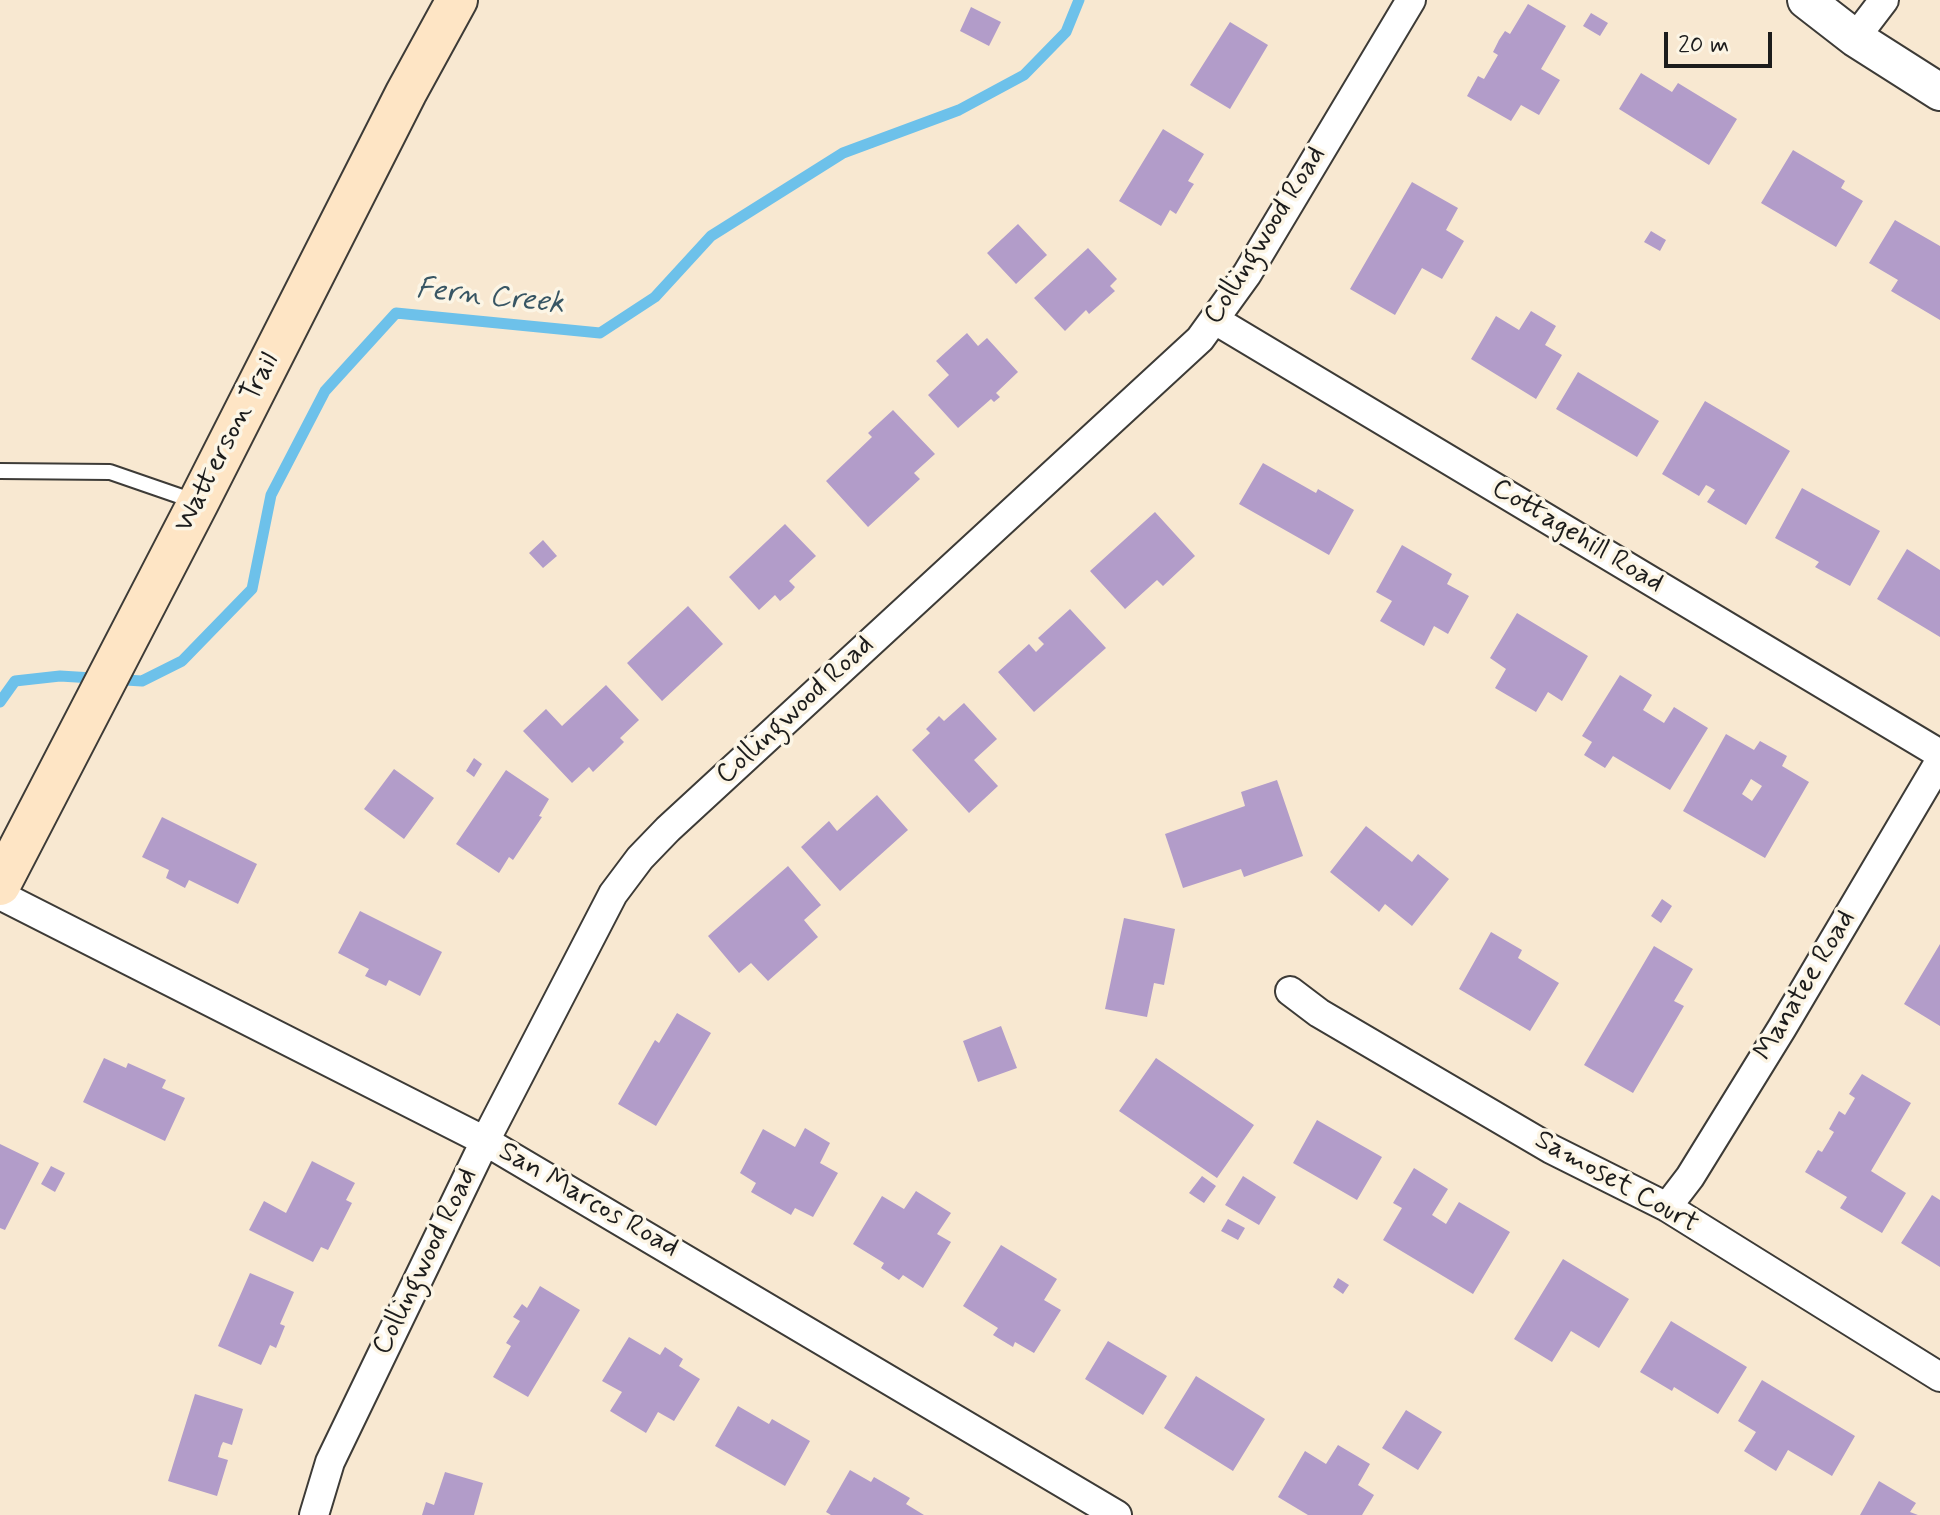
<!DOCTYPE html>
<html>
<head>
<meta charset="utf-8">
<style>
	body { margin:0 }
	#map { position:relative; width:1940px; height:1515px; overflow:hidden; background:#f8e8d1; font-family:Mynerve,sans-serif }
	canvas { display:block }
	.scale { position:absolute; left:1664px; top:32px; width:108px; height:36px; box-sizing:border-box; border:4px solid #1c1c1c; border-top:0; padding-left:10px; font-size:24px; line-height:28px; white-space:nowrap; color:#1c1c1c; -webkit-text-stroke:6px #fcf5e5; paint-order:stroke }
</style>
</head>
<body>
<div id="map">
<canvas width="1940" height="1515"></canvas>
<div class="scale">20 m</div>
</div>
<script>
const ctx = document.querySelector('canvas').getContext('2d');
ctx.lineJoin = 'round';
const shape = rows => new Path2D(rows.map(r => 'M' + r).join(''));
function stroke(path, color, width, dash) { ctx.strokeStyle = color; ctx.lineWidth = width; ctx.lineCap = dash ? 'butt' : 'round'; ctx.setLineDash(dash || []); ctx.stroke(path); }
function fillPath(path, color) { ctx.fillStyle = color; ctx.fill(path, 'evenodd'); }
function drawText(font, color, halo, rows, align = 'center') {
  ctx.font = font + ' Mynerve,sans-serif'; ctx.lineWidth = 7; ctx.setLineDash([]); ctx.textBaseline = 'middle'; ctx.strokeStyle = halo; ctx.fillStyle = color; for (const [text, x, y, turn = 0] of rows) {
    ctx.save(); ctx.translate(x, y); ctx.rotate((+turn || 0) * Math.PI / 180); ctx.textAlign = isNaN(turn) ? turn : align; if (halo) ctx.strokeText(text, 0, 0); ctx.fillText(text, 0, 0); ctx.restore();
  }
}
stroke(shape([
	[0,702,15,681,60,676,142,681,182,661,252,589,271,495,325,391,396,313,600,333,655,297,711,236,843,153,959,110,1024,75,1066,32,1079,0]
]), '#6dc1ea', 11);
fillPath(shape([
	[1528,4,1566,26,1541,69,1560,80,1539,115,1521,105,1511,121,1467,96,1478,76,1484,79,1498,55,1493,52,1499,40,1505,31,1510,34],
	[971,7,1001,22,989,46,960,31],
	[1591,13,1608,23,1600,36,1583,26],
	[1230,22,1268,45,1230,109,1190,85],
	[1641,73,1672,92,1678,83,1737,119,1709,165,1619,109],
	[1163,129,1204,154,1188,181,1194,184,1190,190,1176,214,1170,210,1161,226,1119,201],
	[1793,150,1845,181,1841,188,1863,201,1836,247,1761,203],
	[1412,182,1458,208,1446,230,1464,241,1442,279,1422,268,1395,315,1350,289],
	[1895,220,1940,246,1940,320,1891,291,1898,280,1869,263],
	[1018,224,1047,255,1016,284,987,253],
	[1651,231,1666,240,1660,251,1644,242],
	[1088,248,1117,279,1110,286,1115,291,1089,314,1086,310,1065,331,1034,298],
	[1531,311,1556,326,1545,345,1562,355,1536,399,1471,359,1496,316,1519,330],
	[967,333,978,346,987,338,1018,372,996,393,1000,397,994,402,991,399,958,428,928,395,949,375,936,361],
	[1578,372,1659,421,1637,457,1556,409],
	[1705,401,1790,451,1746,525,1707,502,1715,490,1710,487,1706,485,1699,496,1662,474],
	[893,410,935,454,914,473,920,479,868,527,826,481,872,437,868,433],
	[1263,463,1316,493,1318,489,1354,510,1329,555,1239,504],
	[1802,488,1880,531,1850,586,1815,567,1819,562,1775,538],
	[1155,512,1195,556,1163,586,1157,580,1125,609,1090,571],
	[785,524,816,556,789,581,795,587,792,591,780,601,775,595,759,610,729,577],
	[543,540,557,556,543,568,529,553],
	[1402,545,1452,574,1447,584,1469,596,1448,634,1434,626,1424,646,1380,621,1392,601,1376,592],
	[1907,549,1940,570,1940,637,1877,599],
	[688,606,723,644,662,701,627,663],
	[1070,609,1106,648,1034,712,998,672,1029,644,1036,652,1044,644,1038,638],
	[1517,613,1588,656,1562,701,1548,692,1536,712,1495,688,1506,669,1490,658],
	[1620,675,1652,695,1643,710,1664,723,1674,707,1708,728,1670,790,1613,756,1605,768,1584,755,1592,742,1582,736],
	[606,685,639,720,620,738,624,742,615,751,593,772,589,767,572,783,523,731,546,709,562,726],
	[964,703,997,739,974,760,998,786,969,813,912,750,930,733,926,729,939,716,944,721],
	[1726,734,1754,750,1760,741,1787,756,1782,766,1809,782,1765,858,1683,811],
	[1751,779,1762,786,1752,801,1742,794],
	[474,758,482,764,474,777,466,771],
	[394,769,434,798,404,839,364,809],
	[506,770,549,799,539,816,542,817,513,860,509,857,499,873,456,844],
	[1277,780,1303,856,1244,877,1241,869,1183,888,1165,834,1245,806,1241,792],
	[877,795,908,830,840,891,801,847,829,821,837,831],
	[162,817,257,864,238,904,189,880,185,888,168,879,166,878,169,870,142,857],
	[1366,826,1412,862,1418,854,1449,879,1412,926,1385,904,1379,912,1377,910,1330,872],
	[788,866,821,905,804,920,818,937,768,981,751,963,739,973,708,936],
	[1662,899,1672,906,1661,923,1651,916],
	[360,911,442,952,420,996,389,980,386,986,365,976,369,969,338,953],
	[1124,918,1175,929,1164,985,1154,983,1147,1017,1105,1009],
	[1491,932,1522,950,1518,958,1559,983,1530,1031,1459,989],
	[1940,944,1940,1026,1904,1004],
	[1654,946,1693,969,1674,1001,1684,1006,1633,1093,1584,1065],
	[677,1013,711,1033,656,1126,618,1104,655,1040,659,1043],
	[1001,1026,1017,1068,978,1082,963,1041],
	[104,1058,126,1068,128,1063,166,1080,162,1088,185,1098,165,1141,83,1102],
	[1156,1058,1254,1125,1217,1178,1119,1111],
	[1862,1074,1911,1103,1871,1171,1906,1193,1882,1233,1840,1208,1847,1197,1805,1172,1818,1150,1822,1152,1834,1132,1829,1129,1839,1111,1845,1115,1855,1098,1849,1094],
	[1317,1120,1382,1157,1357,1200,1293,1163],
	[805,1128,830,1143,820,1163,838,1173,813,1217,795,1208,791,1215,751,1192,756,1183,740,1173,763,1129,795,1147],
	[0,1144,39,1163,5,1230,0,1228],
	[312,1161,355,1183,346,1200,352,1203,328,1250,321,1247,313,1262,249,1230,264,1201,286,1213],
	[51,1166,65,1173,55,1192,41,1184],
	[1414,1168,1448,1189,1432,1215,1446,1224,1459,1202,1510,1232,1473,1294,1383,1240,1402,1208,1393,1203],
	[1202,1176,1216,1186,1204,1203,1189,1193],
	[1243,1176,1276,1197,1259,1225,1225,1205],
	[916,1191,951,1213,937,1234,951,1242,923,1288,903,1275,899,1280,881,1268,884,1263,853,1244,882,1196,904,1209],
	[1932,1195,1940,1200,1940,1267,1901,1243],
	[1228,1219,1245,1228,1238,1240,1221,1231],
	[1001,1245,1057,1279,1044,1300,1061,1310,1034,1353,1015,1342,1013,1347,993,1335,998,1328,963,1306],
	[1563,1259,1629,1299,1599,1348,1571,1331,1552,1362,1514,1339],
	[250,1273,294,1292,280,1324,285,1326,276,1348,270,1345,261,1365,218,1346],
	[1338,1278,1349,1285,1343,1294,1333,1287],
	[540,1286,580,1310,528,1397,493,1377,511,1346,506,1343,520,1321,513,1317,522,1304,527,1308],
	[1671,1321,1747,1367,1718,1414,1674,1387,1672,1391,1640,1372],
	[629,1337,660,1355,665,1347,683,1359,679,1366,700,1379,674,1421,658,1412,646,1433,610,1411,622,1392,602,1381],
	[1108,1341,1167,1376,1143,1415,1085,1379],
	[1196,1376,1265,1419,1233,1471,1164,1428],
	[1762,1380,1855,1436,1832,1476,1788,1450,1776,1471,1744,1451,1756,1432,1738,1421],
	[195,1394,243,1409,232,1445,223,1442,221,1446,218,1457,228,1460,217,1496,168,1481],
	[738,1406,769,1424,772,1419,810,1441,785,1486,715,1446],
	[1406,1410,1442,1432,1418,1470,1382,1448],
	[1338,1445,1370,1464,1358,1485,1374,1495,1362,1515,1308,1515,1278,1497,1305,1451,1326,1464],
	[850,1470,871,1482,874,1477,910,1498,906,1504,924,1515,831,1515,826,1512],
	[445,1472,483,1483,474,1515,422,1515,426,1502,434,1505],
	[1879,1481,1916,1503,1910,1512,1918,1515,1860,1515]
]), '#b29cc9');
const service = shape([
	[0,471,110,472,194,501]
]);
const minor = shape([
	[1855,38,1884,0],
	[1215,320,1940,754],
	[0,895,485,1141,1117,1515],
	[1290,991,1319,1013,1551,1149,1667,1207,1940,1377],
	[1667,1207,1690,1177,1782,1028,1940,761],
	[314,1515,330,1462,485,1141,613,894,640,858,668,829,1200,339,1247,274,1411,0]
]);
const tertiary = shape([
	[1806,0,1855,38,1940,92]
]);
const secondary = shape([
	[0,885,198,503,406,93,457,0]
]);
stroke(service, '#3d3b37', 18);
stroke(minor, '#3d3b37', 32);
stroke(tertiary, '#3d3b37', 40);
stroke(secondary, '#3d3b37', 44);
stroke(service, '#fff', 14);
stroke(minor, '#fff', 28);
stroke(tertiary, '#fff', 36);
stroke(secondary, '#fee5c5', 40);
drawText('28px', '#1c1c1c', '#fcf5e5', [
	["Collingwood Road",1266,236,-58],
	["Watterson Trail",228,443,-63],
	["Cottagehill Road",1577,537,31],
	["Collingwood Road",796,711,-43],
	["Manatee Road",1806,986,-59],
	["Samoset Court",1616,1183,29],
	["San Marcos Road",588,1201,30],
	["Collingwood Road",426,1262,-64]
]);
drawText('italic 30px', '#385664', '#fcf5e5', [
	["Fern Creek",490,298,6]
]);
</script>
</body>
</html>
